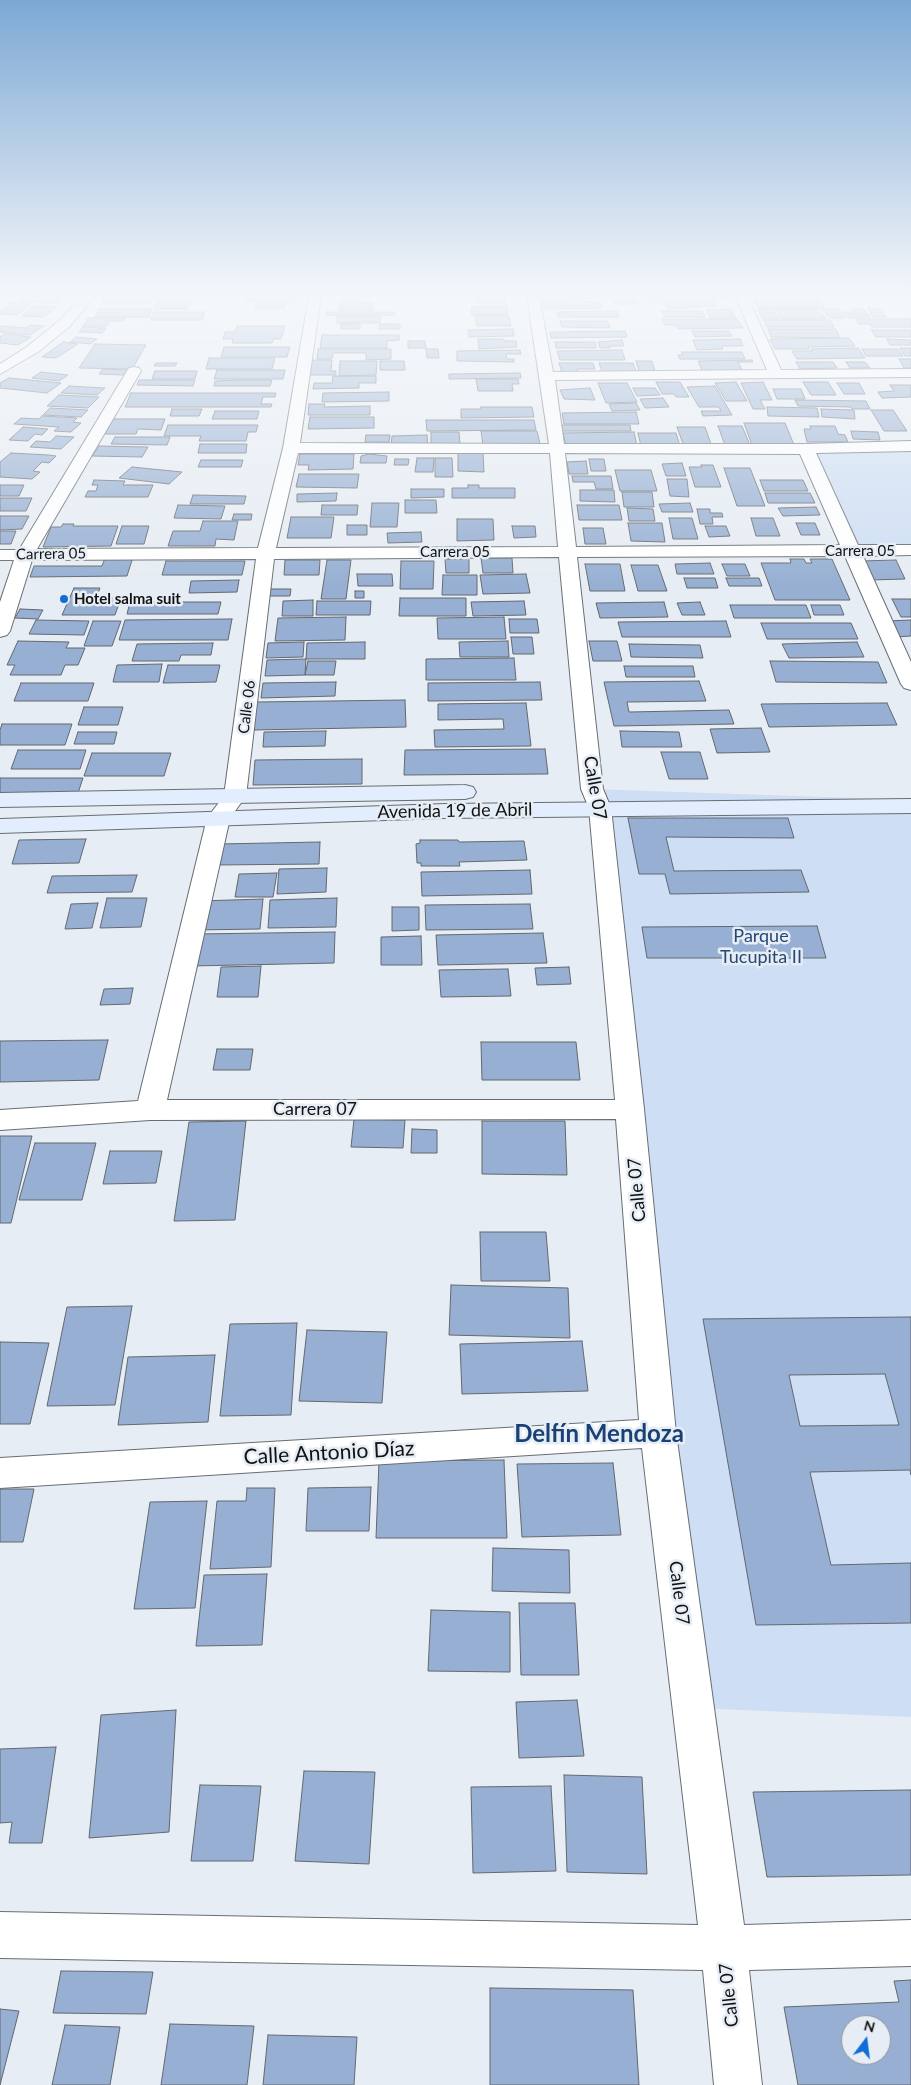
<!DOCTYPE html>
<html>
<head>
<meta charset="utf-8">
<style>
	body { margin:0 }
	#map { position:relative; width:911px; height:2085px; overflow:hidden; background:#e7edf4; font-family:Lato,sans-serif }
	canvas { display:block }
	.north { position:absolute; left:841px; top:2015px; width:50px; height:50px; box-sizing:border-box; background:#e7edf4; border:1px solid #91959a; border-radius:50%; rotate:15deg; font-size:14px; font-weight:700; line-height:20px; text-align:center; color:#101214 }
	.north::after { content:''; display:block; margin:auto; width:18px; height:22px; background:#116dd6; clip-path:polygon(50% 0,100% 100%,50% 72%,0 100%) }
</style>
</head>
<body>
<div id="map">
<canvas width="911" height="2085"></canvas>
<div class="north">N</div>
</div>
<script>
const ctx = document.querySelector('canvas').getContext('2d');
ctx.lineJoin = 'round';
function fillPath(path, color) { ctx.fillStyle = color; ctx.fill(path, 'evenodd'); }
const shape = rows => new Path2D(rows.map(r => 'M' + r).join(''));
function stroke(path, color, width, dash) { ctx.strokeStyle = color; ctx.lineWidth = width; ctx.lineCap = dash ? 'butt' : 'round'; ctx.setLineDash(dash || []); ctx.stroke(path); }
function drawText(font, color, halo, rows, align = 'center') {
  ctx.font = font + ' Lato,sans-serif'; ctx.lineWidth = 5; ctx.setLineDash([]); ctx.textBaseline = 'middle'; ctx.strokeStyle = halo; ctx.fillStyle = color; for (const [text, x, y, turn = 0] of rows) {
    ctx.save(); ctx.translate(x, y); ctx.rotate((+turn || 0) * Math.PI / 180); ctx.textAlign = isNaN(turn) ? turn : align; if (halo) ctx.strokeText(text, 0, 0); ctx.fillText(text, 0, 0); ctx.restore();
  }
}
fillPath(shape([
	[911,446,911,550,852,551,806,449],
	[592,789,911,800,911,1717,693,1708]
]), '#cedef4');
const building = shape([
	[25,296,66,296,58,303,19,301,25,296],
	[105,296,154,296,151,303,102,303,105,296],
	[160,296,193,296,187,309,154,309,160,296],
	[248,296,294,296,293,301,246,301,248,296],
	[344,296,360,296,360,301,344,301,344,296],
	[545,296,598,296,598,298,545,299,545,296],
	[645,296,724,296,726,299,646,300,645,296],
	[476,297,504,297,505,303,477,303,476,297],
	[819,299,825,308,759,308,754,300,819,299],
	[584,300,585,302,600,302,602,308,545,309,542,301,584,300],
	[614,300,635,300,637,304,615,304,614,300],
	[11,302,31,303,17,315,0,314,0,312,11,302],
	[257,302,286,302,284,308,255,308,257,302],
	[340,302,373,302,373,311,339,311,340,302],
	[664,302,716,302,718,306,667,309,664,302],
	[34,306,56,307,44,317,22,316,34,306],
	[507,306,508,314,472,315,471,307,507,306],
	[868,308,881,309,886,317,873,317,868,308],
	[99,309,152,309,149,317,95,317,99,309],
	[731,309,736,318,710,318,706,310,731,309],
	[757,309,773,309,779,319,763,319,757,309],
	[776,309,818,309,826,319,781,319,776,309],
	[822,309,838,309,845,318,829,318,822,309],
	[853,309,864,309,870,317,859,317,853,309],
	[617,311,619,317,558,317,557,312,617,311],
	[662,311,702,311,705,317,664,317,662,311],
	[154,312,205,312,202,320,150,320,154,312],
	[326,312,395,312,395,315,326,315,326,312],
	[843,312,853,312,858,318,848,318,843,312],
	[475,315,508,315,511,326,477,326,475,315],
	[337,316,380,316,380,323,337,323,337,316],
	[88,318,125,318,123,321,109,321,107,326,83,326,88,318],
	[662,319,737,319,743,328,678,329,676,325,665,325,662,319],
	[856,319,911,319,911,327,872,327,870,324,859,324,856,319],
	[764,320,830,320,834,327,767,327,764,320],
	[560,321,607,321,610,328,562,327,560,321],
	[341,324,360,324,360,329,341,329,341,324],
	[380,324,400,324,400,329,379,329,380,324],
	[31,325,44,326,30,335,0,332,0,326,26,328,31,325],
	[237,326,285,326,281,339,273,339,272,343,232,343,233,339,223,339,225,332,235,332,237,326],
	[83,327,106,328,102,333,79,332,83,327],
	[513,329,514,336,469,337,468,330,513,329],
	[768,329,836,329,840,338,771,337,768,329],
	[871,330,911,330,911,337,876,337,871,330],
	[625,331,627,337,551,338,550,332,625,331],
	[692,331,729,331,732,336,695,337,692,331],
	[5,334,31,337,18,345,0,343,0,337,5,334],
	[322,335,399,335,399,340,387,341,387,348,320,348,322,335],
	[76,337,97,339,90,344,70,342,76,337],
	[849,338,855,346,808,347,809,349,775,349,770,339,849,338],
	[478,339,504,339,504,341,516,341,517,347,479,349,478,339],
	[740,339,743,346,722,346,723,349,697,350,693,340,740,339],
	[887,339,911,340,911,345,890,345,887,339],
	[622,340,624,346,610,346,610,348,600,348,598,342,622,340],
	[408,341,425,341,426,348,408,348,408,341],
	[63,342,78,344,56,358,42,357,63,342],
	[555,342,595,342,596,348,556,348,555,342],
	[95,344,146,345,132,369,79,368,95,344],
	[224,347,290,347,287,357,221,357,224,347],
	[858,348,865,358,797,359,792,351,812,351,811,349,858,348],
	[900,348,911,348,911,356,905,356,900,348],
	[318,349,391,349,391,359,366,360,366,353,333,353,332,359,317,359,318,349],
	[426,349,438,349,439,358,427,358,426,349],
	[862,349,898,349,903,356,866,356,862,349],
	[520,350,521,354,506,354,507,359,514,359,514,362,457,361,457,351,520,350],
	[622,350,625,360,560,360,557,351,622,350],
	[682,352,742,352,745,359,680,359,678,355,682,355,682,352],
	[209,358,275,358,272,369,206,369,209,358],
	[899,359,911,359,911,368,904,368,899,359],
	[312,360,332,360,331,371,336,371,336,375,310,375,312,360],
	[752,360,753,362,738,362,743,372,703,372,698,361,752,360],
	[340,361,377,361,376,375,339,376,340,361],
	[380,361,404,361,405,370,380,370,380,361],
	[636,361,652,361,655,371,639,371,636,361],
	[796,362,833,362,837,368,800,369,796,362],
	[846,362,865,362,870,368,850,368,846,362],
	[156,363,177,363,175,366,154,366,156,363],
	[559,363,593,363,595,369,577,369,578,373,562,373,559,363],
	[599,363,633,363,637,374,603,374,599,363],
	[103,369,127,370,123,375,99,374,103,369],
	[217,370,285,370,283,379,214,379,217,370],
	[155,371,197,371,195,379,152,379,155,371],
	[41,372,68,375,59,381,32,378,41,372],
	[520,373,521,378,449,379,449,374,520,373],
	[333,376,376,376,376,383,359,383,359,388,313,389,314,383,332,383,333,376],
	[9,378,61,383,47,393,0,388,0,383,9,378],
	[476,379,518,379,519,384,512,384,513,391,478,391,476,379],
	[139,380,195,380,193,386,137,385,139,380],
	[238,380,272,380,270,386,214,386,215,381,238,380],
	[656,382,680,382,689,397,676,397,674,394,662,394,656,382],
	[736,382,747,401,726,401,715,383,736,382],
	[763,382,772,400,760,400,765,409,753,409,741,383,763,382],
	[803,382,828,382,836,395,811,395,803,382],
	[598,383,627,383,637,402,606,403,598,383],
	[837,383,859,383,865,394,844,394,837,383],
	[890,385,911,385,911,397,882,398,878,392,894,391,890,385],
	[69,386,105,388,97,395,61,393,69,386],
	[715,386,732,415,703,416,701,411,721,411,719,407,699,407,687,387,715,386],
	[590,388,595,400,564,399,560,390,590,388],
	[633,388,655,388,660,395,637,396,633,388],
	[773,389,801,389,805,399,777,399,773,389],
	[389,392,389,401,322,402,323,393,389,392],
	[131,393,276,393,275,397,263,397,261,404,272,404,271,407,125,407,131,393],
	[59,395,99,397,88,408,47,406,59,395],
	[663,398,669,407,645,408,640,399,663,398],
	[795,400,866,401,870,409,852,409,851,407,798,406,795,400],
	[636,403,640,410,612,411,609,404,636,403],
	[309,404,325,404,324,407,370,406,370,415,308,415,309,404],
	[481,407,532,407,534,417,461,418,461,409,481,409,481,407],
	[767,407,817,408,819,417,768,416,767,407],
	[50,408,88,410,81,417,43,415,50,408],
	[172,409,202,409,199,416,170,416,172,409],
	[821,409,854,410,855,419,822,417,821,409],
	[871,410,893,410,907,431,884,431,871,410],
	[215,411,259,411,257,419,212,419,215,411],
	[636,412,639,424,564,424,562,413,636,412],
	[42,416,77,418,73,422,81,423,71,432,54,431,59,427,14,424,21,418,39,419,42,416],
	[310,417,374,417,374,428,308,429,310,417],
	[113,419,165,419,161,430,138,429,136,434,105,434,113,419],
	[426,420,534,420,536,430,427,431,426,420],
	[744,423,785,423,794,445,752,445,744,423],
	[168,425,258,425,256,432,248,432,246,441,199,441,201,436,164,436,168,425],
	[561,425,630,425,631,431,562,431,561,425],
	[718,426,742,426,750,445,725,445,718,426],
	[810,426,835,426,838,434,845,435,848,442,807,442,804,429,811,429,810,426],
	[23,427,48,429,42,435,35,434,28,441,9,440,23,427],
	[677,427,705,427,711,444,683,444,677,427],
	[481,431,537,431,540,444,483,445,481,431],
	[851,431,878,432,880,440,853,439,851,431],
	[431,432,459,432,460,444,431,445,431,432],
	[634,432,637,446,566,446,563,433,634,432],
	[638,433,676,433,680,446,641,446,638,433],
	[366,435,390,435,389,442,365,442,366,435],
	[427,435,428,446,391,446,392,436,427,435],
	[56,436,74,437,61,449,30,447,36,441,50,442,56,436],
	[115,437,170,437,167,445,111,444,115,437],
	[200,444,247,444,246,453,198,453,200,444],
	[99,446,148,447,142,457,92,456,99,446],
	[11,453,49,455,56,456,49,463,42,462,33,471,40,472,32,479,0,477,0,462,11,453],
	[458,453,483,453,484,472,458,471,458,453],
	[300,454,354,454,353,469,308,470,309,465,298,465,300,454],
	[369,454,387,456,386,463,360,463,361,456,369,454],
	[417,458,434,458,433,472,415,472,417,458],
	[435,458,452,458,453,477,435,477,435,458],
	[395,459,409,459,408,465,394,465,395,459],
	[589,459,604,459,606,471,591,471,589,459],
	[201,460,243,460,241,467,198,467,201,460],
	[586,461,588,474,569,474,567,462,586,461],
	[682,463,686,476,666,476,662,464,682,463],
	[701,465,713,465,721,487,695,487,689,467,702,467,701,465],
	[132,467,182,472,169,484,119,478,132,467],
	[724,468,750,468,765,506,737,506,724,468],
	[615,470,651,470,657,491,620,491,615,470],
	[299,474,359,474,357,488,296,487,299,474],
	[572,476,611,476,613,489,596,489,594,482,573,482,572,476],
	[667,479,687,479,689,497,670,496,667,479],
	[94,480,125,481,123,485,153,485,148,497,85,497,88,491,96,491,98,485,92,485,94,480],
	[760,480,803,480,808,491,764,491,760,480],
	[0,485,24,485,19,496,0,496,0,485],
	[468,485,479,485,479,488,515,488,515,498,452,498,452,488,468,488,468,485],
	[411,489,444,489,444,497,411,498,411,489],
	[580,490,614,490,615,502,580,501,580,490],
	[622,492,652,492,654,507,624,507,622,492],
	[337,493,336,501,297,502,297,494,337,493],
	[765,493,810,493,815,503,768,503,765,493],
	[193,495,246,496,244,504,190,504,193,495],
	[0,498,32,498,26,511,0,511,0,498],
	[405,500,436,500,437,513,405,513,405,500],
	[372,503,399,503,397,527,370,527,372,503],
	[690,503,693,512,662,512,659,504,690,503],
	[178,505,225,506,221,519,174,518,178,505],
	[322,505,358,505,357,515,321,515,322,505],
	[577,505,619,505,622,520,579,520,577,505],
	[816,507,820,515,783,516,778,508,816,507],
	[627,508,653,509,655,521,629,521,627,508],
	[697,509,710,509,710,513,722,513,723,517,712,517,713,524,700,524,697,509],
	[234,514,252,514,251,520,232,520,234,514],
	[0,516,29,516,22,529,0,530,0,516],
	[291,517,334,517,331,538,287,538,291,517],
	[669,518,692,518,698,539,673,539,669,518],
	[751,518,773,518,780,536,756,536,751,518],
	[457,519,493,519,494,540,457,541,457,519],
	[203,521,238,521,234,540,216,539,215,546,168,546,173,531,200,531,203,521],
	[628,523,662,523,665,542,631,541,628,523],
	[796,523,815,523,820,535,801,535,796,523],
	[63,524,74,524,73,526,118,526,111,546,43,547,51,527,61,527,63,524],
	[347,525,367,525,367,535,347,535,347,525],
	[122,526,149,526,144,544,116,544,122,526],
	[512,526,535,526,536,537,514,538,512,526],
	[705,526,726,526,730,536,709,537,705,526],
	[583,528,603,528,606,544,585,544,583,528],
	[0,531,16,531,11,544,0,544,0,531],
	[421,532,422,542,388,543,387,533,421,532],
	[133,557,127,576,30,577,34,566,102,566,105,558,133,557],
	[481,558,512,558,513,573,483,573,481,558],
	[445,559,469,559,469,573,446,573,445,559],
	[790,559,804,559,806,563,812,563,810,559,832,559,850,600,775,600,761,563,791,563,790,559],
	[285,560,320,560,319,575,284,575,285,560],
	[327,560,351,560,346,599,321,599,327,560],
	[896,560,905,579,870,580,861,561,896,560],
	[166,561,245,561,242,575,162,575,166,561],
	[401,561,434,561,433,589,400,589,401,561],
	[710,563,714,574,677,574,675,564,710,563],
	[585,564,620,564,625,591,590,591,585,564],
	[722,564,745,564,750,576,727,576,722,564],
	[631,565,658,565,667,591,638,591,631,565],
	[357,574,392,574,393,586,358,586,357,574],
	[526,574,530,593,483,594,480,575,526,574],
	[443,575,477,575,477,595,442,595,443,575],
	[684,578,715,578,718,588,687,588,684,578],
	[726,578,759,578,762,586,729,586,726,578],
	[239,580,237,592,189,593,191,581,239,580],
	[74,588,100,588,96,598,121,598,115,615,62,615,74,588],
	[266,589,291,589,290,596,265,596,266,589],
	[355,591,364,591,364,598,355,598,355,591],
	[400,598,466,598,466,616,399,616,400,598],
	[892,599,911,599,911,617,901,617,892,599],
	[313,600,313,616,282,616,283,601,313,600],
	[317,601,371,601,370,615,316,615,317,601],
	[524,601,526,615,473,616,471,602,524,601],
	[130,602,221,602,218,614,127,614,130,602],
	[664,602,668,617,600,618,596,603,664,602],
	[700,602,705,615,682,615,677,603,700,602],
	[730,605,806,605,811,618,734,618,730,605],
	[811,605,840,605,844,615,814,615,811,605],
	[20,609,43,610,38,619,15,618,20,609],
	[346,617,345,640,275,641,278,618,346,617],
	[504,617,506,639,438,639,437,618,504,617],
	[232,619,228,640,119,640,125,620,232,619],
	[509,619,537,619,539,633,510,633,509,619],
	[36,620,89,621,84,635,29,634,36,620],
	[911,620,911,636,895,637,887,621,911,620],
	[93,621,121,621,112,646,84,646,93,621],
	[726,621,731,637,622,637,618,622,726,621],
	[761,623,851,623,858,639,767,639,761,623],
	[511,637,532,637,534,654,513,654,511,637],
	[18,641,69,642,66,648,85,648,78,665,65,665,61,675,10,675,15,665,7,665,18,641],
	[508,641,509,657,460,657,459,642,508,641],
	[589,641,617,641,622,661,593,661,589,641],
	[304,642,303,657,266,658,268,643,304,642],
	[365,642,365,659,306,659,307,643,365,642],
	[857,642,864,657,789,658,782,644,857,642],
	[213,643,211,655,181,655,179,661,132,661,137,644,213,643],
	[629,644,700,645,703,658,631,657,629,644],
	[514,658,516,680,426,680,426,659,514,658],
	[306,659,305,675,265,676,267,660,306,659],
	[308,661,336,661,334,675,305,675,308,661],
	[770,661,878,662,887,683,776,682,770,661],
	[162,664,159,682,113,682,117,665,162,664],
	[168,665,220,665,216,682,163,683,168,665],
	[624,666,693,666,695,677,626,677,624,666],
	[699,681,706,701,627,702,629,712,729,710,734,724,614,726,604,682,699,681],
	[336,682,335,696,261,698,263,683,336,682],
	[540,682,542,700,428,701,428,683,540,682],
	[21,683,94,683,88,701,14,701,21,683],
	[405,700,406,727,254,730,256,702,405,700],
	[526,703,531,746,435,747,434,730,504,729,503,719,438,720,438,704,526,703],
	[887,703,897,725,769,727,761,704,887,703],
	[84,707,123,707,118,725,78,725,84,707],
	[2,724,72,724,65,745,0,745,0,730,2,724],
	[761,728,770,752,717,753,710,729,761,728],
	[326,731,325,746,263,747,264,732,326,731],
	[620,731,679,732,682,747,622,747,620,731],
	[78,732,117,732,114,744,74,744,78,732],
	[545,749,548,774,404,775,405,750,545,749],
	[18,750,86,750,80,769,11,769,18,750],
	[661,752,700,752,708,779,669,779,661,752],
	[92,753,171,753,164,776,84,776,92,753],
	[362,759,362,784,253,785,255,760,362,759],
	[0,778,83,778,75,802,0,803,0,778],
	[628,818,788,818,794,838,666,837,674,871,801,870,809,892,670,894,665,874,639,874,628,818],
	[86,839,79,863,12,864,19,840,86,839],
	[420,840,458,840,459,842,524,841,527,860,459,862,460,866,421,866,421,863,417,863,416,844,420,843,420,840],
	[320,842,319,864,216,865,219,844,320,842],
	[327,868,326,892,277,894,279,869,327,868],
	[530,870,532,894,422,896,421,872,530,870],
	[277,873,273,897,235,897,239,874,277,873],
	[137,875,132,892,47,893,52,876,137,875],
	[107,898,147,898,141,927,100,928,107,898],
	[337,898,336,927,268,928,270,900,337,898],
	[263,899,260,929,194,930,199,901,263,899],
	[98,903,92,928,65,929,71,904,98,903],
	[530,904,533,929,426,930,425,905,530,904],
	[392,907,419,907,419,930,392,931,392,907],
	[817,926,826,958,647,958,642,927,817,926],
	[335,932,334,963,191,966,196,934,335,932],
	[543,933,547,963,438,965,436,935,543,933],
	[421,936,422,965,381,965,381,937,421,936],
	[261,966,258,997,217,997,221,967,261,966],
	[569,967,571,984,537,985,535,968,569,967],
	[508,969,511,996,441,997,439,970,508,969],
	[133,988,130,1004,100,1005,104,989,133,988],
	[108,1040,99,1080,0,1082,0,1041,108,1040],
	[481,1042,576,1042,580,1080,482,1080,481,1042],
	[217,1049,253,1049,250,1070,213,1070,217,1049],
	[354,1119,405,1120,403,1148,351,1147,354,1119],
	[246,1121,235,1220,174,1221,189,1122,246,1121],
	[482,1121,565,1121,567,1175,482,1174,482,1121],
	[412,1129,437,1130,437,1153,411,1153,412,1129],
	[0,1136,32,1136,11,1223,0,1223,0,1136],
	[35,1143,96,1143,82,1200,19,1200,35,1143],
	[110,1151,162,1151,156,1183,103,1184,110,1151],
	[480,1232,546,1232,550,1281,481,1281,480,1232],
	[451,1285,568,1288,570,1338,449,1335,451,1285],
	[132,1306,115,1405,47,1406,67,1307,132,1306],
	[911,1317,911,1475,910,1470,810,1472,831,1565,911,1563,911,1623,756,1625,703,1319,911,1317],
	[885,1374,899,1425,800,1426,789,1375,885,1374],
	[297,1323,291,1415,220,1416,230,1324,297,1323],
	[307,1330,387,1332,382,1403,299,1401,307,1330],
	[582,1341,588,1391,462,1394,460,1344,582,1341],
	[0,1342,49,1343,30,1424,0,1424,0,1342],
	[215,1355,208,1422,118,1425,128,1357,215,1355],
	[504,1460,507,1538,376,1538,379,1461,504,1460],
	[613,1463,621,1535,522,1537,517,1464,613,1463],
	[371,1487,369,1531,306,1531,308,1488,371,1487],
	[247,1488,275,1488,271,1567,210,1569,217,1501,246,1501,247,1488],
	[0,1489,34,1489,23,1542,0,1542,0,1489],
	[207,1501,195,1608,134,1609,150,1502,207,1501],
	[493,1548,569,1550,570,1593,492,1591,493,1548],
	[267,1574,262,1645,196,1646,204,1575,267,1574],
	[519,1603,575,1603,579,1675,521,1675,519,1603],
	[431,1610,510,1612,510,1672,428,1671,431,1610],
	[577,1700,584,1756,519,1758,516,1702,577,1700],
	[176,1710,169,1832,89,1838,101,1715,176,1710],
	[56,1747,42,1843,9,1843,12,1822,0,1823,0,1749,56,1747],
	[304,1771,375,1772,369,1864,295,1861,304,1771],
	[564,1775,642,1777,647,1874,567,1872,564,1775],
	[200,1785,261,1786,253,1861,191,1861,200,1785],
	[551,1786,556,1871,473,1873,471,1787,551,1786],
	[911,1790,911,1875,767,1877,753,1792,911,1790],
	[61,1971,153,1972,146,2014,53,2013,61,1971],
	[911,1980,911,2085,798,2085,784,2007,899,2002,894,1981,911,1980],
	[851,2025,881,2025,881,2055,851,2055,851,2025],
	[490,1988,633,1990,639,2085,490,2085,490,1988],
	[0,2009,19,2011,0,2085,0,2009],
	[170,2024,254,2026,247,2085,161,2085,170,2024],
	[65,2025,120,2027,110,2085,52,2085,65,2025],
	[268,2035,357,2037,354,2085,263,2085,268,2035]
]);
fillPath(building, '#96afd2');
stroke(building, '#64686f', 1);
const street = shape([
	[82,296,95,296,70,326,38,352,0,374,0,364,28,346,60,320,82,296],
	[309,296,321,296,300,443,549,444,527,296,539,296,553,372,767,370,735,296,747,296,781,370,911,369,911,377,555,380,564,444,806,444,911,441,911,451,816,453,858,545,911,545,911,555,863,556,911,662,911,690,904,688,901,684,845,556,577,557,603,789,611,808,644,1109,676,1433,744,1925,911,1920,911,1966,749,1970,762,2085,714,2085,703,1970,0,1958,0,1912,698,1925,642,1448,0,1488,0,1458,639,1420,616,1119,150,1120,0,1130,0,1110,138,1101,207,818,224,796,256,559,32,560,10,631,7,635,0,637,0,602,14,560,0,560,0,550,19,550,127,371,129,368,134,367,139,368,141,371,37,549,258,548,283,448,309,296],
	[298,453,550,453,558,547,276,548,298,453],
	[565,453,800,454,840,545,576,547,565,453],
	[559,557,581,789,589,808,615,1100,167,1100,230,818,246,796,274,559,559,557]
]);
const secondary = shape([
	[465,785,473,787,476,792,473,797,465,799,0,807,0,793,465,785],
	[911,799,911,813,445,818,0,833,0,819,445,804,911,799]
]);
stroke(street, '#686d73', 2);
stroke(secondary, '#686d73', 2);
fillPath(street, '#fff');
fillPath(secondary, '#e2edfd');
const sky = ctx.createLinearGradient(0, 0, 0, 588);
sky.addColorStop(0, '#7da8d4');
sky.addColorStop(0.5, '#f4f7fa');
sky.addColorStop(1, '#f4f7fa00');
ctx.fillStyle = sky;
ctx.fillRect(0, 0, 911, 588);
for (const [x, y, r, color] of [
	[64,599,5,"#116dd6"]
]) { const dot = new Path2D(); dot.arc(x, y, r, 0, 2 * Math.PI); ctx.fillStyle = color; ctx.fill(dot); stroke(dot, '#e7edf4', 2); }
drawText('15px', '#101214', '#e7edf4', [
	["Carrera 05",860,551],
	["Carrera 05",455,552],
	["Carrera 05",51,554,-1],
	["Calle 06",247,707,-83]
]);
drawText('bold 15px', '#101214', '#e7edf4', [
	["Hotel salma suit",74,599]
], 'left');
drawText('18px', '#101214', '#e7edf4', [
	["Calle 07",595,788,80],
	["Avenida 19 de Abril",455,811,-1],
	["Carrera 07",315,1109],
	["Calle 07",637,1190,-95],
	["Calle 07",679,1593,83],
	["Calle 07",729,1995,-96]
]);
drawText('18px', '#264876', '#e7edf4', [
	["Parque",761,936],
	["Tucupita II",761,957]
]);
drawText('21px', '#101214', '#e7edf4', [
	["Calle Antonio Díaz",329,1453,-3]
]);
drawText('bold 24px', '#194175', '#e7edf4', [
	["Delfín Mendoza",599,1434]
]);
</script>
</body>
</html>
